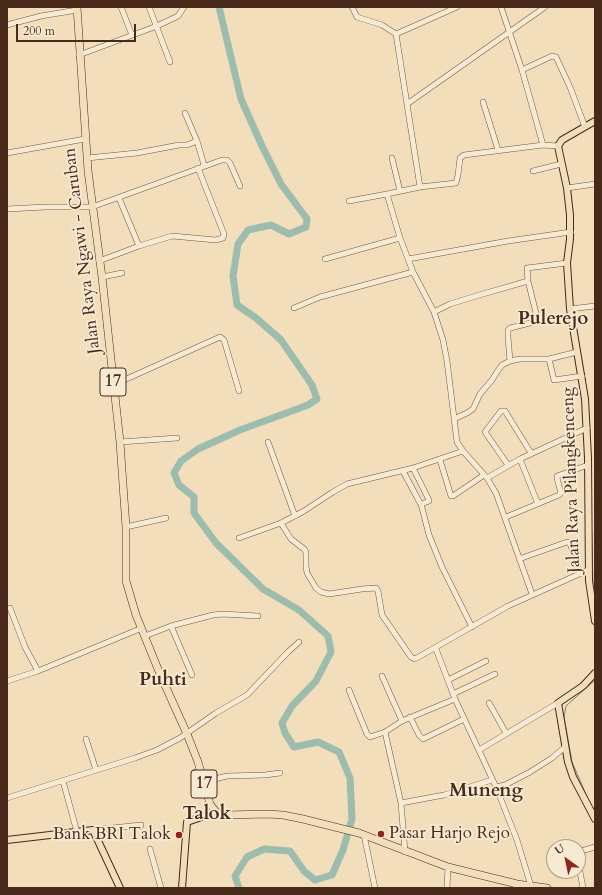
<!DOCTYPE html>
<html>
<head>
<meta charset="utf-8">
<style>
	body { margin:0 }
	#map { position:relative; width:602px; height:895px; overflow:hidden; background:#f2debb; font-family:Cardo,serif }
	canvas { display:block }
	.frame { position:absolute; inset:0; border:8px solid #48291a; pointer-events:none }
	.north { position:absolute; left:546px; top:839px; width:40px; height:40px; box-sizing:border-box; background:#f7ead3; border:1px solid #b19d89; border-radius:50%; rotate:327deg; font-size:11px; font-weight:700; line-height:16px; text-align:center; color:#48291a }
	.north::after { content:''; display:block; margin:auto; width:14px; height:18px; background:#8f2418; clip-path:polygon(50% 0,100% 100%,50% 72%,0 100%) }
	.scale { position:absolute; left:16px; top:24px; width:120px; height:18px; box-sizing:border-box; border:2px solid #48291a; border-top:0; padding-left:5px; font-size:12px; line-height:14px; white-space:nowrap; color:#48291a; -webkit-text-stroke:3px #f7ead3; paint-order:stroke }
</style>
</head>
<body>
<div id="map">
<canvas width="602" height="895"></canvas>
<div class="frame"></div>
<div class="north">U</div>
<div class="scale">200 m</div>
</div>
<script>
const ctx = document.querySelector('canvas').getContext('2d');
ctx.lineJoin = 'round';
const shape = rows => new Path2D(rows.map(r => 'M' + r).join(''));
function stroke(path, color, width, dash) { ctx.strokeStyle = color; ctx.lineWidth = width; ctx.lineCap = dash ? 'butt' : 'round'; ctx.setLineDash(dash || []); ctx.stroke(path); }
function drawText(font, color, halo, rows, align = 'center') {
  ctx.font = font + ' Cardo,serif'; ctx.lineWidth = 3.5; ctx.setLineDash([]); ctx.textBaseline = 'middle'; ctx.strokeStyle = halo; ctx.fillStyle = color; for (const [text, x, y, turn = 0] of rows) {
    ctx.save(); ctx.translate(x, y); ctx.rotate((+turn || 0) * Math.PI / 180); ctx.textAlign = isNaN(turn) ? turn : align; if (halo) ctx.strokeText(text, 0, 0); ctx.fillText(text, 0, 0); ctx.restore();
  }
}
stroke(shape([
	[576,326,587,393],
	[589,417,590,431],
	[591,509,593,585],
	[591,806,572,762,564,717,566,706,595,680]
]), '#7a8172', 1);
stroke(shape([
	[219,7,241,99,262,146,281,184,307,219,306,227,289,234,271,225,248,230,238,244,233,276,237,305,256,318,281,340,312,385,317,399,308,405,240,430,198,449,181,461,174,473,179,485,194,497,194,513,216,543,263,589,299,610,328,636,331,652,316,681,292,706,282,723,285,733,294,747,318,742,339,752,350,778,352,819,343,850,332,875,315,880,304,871,290,851,264,849,247,857,235,876,239,888]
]), '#9cbcad', 7);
const minor = shape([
	[121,7,132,35],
	[149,7,170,62],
	[352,7,357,17,382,25,396,34],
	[501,7,522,70,543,145],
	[7,25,41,16,77,10],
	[79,55,157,26,178,16,184,7],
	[522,70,552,56,556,57,570,87,585,127],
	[483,102,498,150],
	[407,104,545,7],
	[185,113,197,141,204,165],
	[7,153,85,139],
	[87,158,137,153,179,145,187,145,197,141],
	[392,158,400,191],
	[533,171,561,164],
	[420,187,396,34,457,7],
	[567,188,595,184],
	[119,198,139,246],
	[349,201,387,194],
	[7,209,45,207,92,207,222,160,227,160,230,163,240,186],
	[325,259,400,238],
	[408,259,508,241,571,232],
	[99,261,139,246,172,236,216,240,223,238,224,234,198,168],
	[102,277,122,273],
	[294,308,320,297,413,272],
	[570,309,595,306],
	[434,312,450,304,476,296,528,281],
	[538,321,528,281,527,268,567,263],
	[549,359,554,380,582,376],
	[510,361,508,337,508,330,510,328,538,321,572,316],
	[113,385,220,337,224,340,239,391],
	[454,419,467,413,473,409,480,394,492,380,497,372,502,365,510,361,520,359,549,359,577,352],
	[120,442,177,438],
	[268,442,295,516],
	[520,459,538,504],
	[440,460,451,496,453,496,484,475],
	[508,465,485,432,501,411,505,411,531,453],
	[403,471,420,503,422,504,429,501,429,500,413,468],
	[487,478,520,459,587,428],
	[421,504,429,535,442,567,472,627],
	[506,517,559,495,561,493,557,478,557,476,588,465],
	[281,523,291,539,304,549,306,552,306,566,307,573,316,588,321,592,329,594,362,589,376,588,378,591,382,615,411,657,415,659,508,606,588,570],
	[126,527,166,518],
	[239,538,281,523,304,511,333,492,347,484,413,468,463,451],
	[519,559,567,542,570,543,580,574],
	[532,594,496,493,487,478,463,451,457,442,447,361,443,340,434,312,413,272,408,259,400,238,387,194,420,187,456,183,458,175,460,158,464,155,543,145,558,146],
	[10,608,25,647,38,671],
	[171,626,192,675],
	[145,636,171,626,213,615,222,614,258,616],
	[436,649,455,699,496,787,517,840,531,886],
	[382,676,402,721],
	[448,680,486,661],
	[7,681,38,671,142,628],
	[349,690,367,734,370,737,385,732,402,721,455,699],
	[453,694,495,674],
	[489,703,506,733],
	[410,717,419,735,423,739,464,719],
	[385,732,401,803,405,852],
	[86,739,96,770],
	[479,750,558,703],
	[63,781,77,832],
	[203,782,227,776,265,775,280,773],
	[496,787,505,785,530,772,552,758,565,747],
	[7,798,135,758,157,750,180,738,216,713,247,695,288,652,299,642],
	[401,803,444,795,492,780],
	[93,830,141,825],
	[364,835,375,888],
	[150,849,161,888],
	[578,852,595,847],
	[578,861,583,888],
	[447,888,448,867]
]);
const major = shape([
	[595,121,562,140,558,146,567,188,570,215,570,239,567,263,570,309,585,399,588,458,589,581,595,621],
	[595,673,583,686,558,703,568,762,573,777,595,819],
	[7,840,93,830,120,888],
	[182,888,187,822,210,814,222,814]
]);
const highway = shape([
	[77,7,88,171,102,277,120,442,126,527,126,581,136,615,160,674,187,734,198,762,210,804,216,812,226,815,268,814,283,815,303,819,359,833,448,867,517,884,547,888]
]);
stroke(minor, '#725642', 6);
stroke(major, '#48291a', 8);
stroke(highway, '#48291a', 8);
stroke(minor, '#f7ead3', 5);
stroke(major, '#f2debb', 6);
stroke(highway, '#f2debb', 7);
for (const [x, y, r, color] of [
	[381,834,4,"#8f2418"],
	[179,835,4,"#8f2418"]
]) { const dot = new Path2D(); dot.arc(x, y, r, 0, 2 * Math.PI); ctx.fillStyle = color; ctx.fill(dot); stroke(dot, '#f7ead3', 1.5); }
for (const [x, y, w] of [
	[113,382,26],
	[204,784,26]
]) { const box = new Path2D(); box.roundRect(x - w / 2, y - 14, w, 28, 3); ctx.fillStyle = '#f7ead3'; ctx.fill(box); stroke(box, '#48291a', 1); }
drawText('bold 16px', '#48291a', null, [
	["17",113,382],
	["17",204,784]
]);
drawText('17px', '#48291a', '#f7ead3', [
	["Jalan Raya Ngawi - Caruban",83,251,-97],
	["Jalan Raya Pilangkenceng",572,480,-92]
]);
drawText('17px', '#48291a', '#f7ead3', [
	["Pasar Harjo Rejo",389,834],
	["Bank BRI Talok",171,835,"right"]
], 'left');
drawText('bold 19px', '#48291a', '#f7ead3', [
	["Pulerejo",553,320],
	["Puhti",163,681],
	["Muneng",486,792],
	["Talok",207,815]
]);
</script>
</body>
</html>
